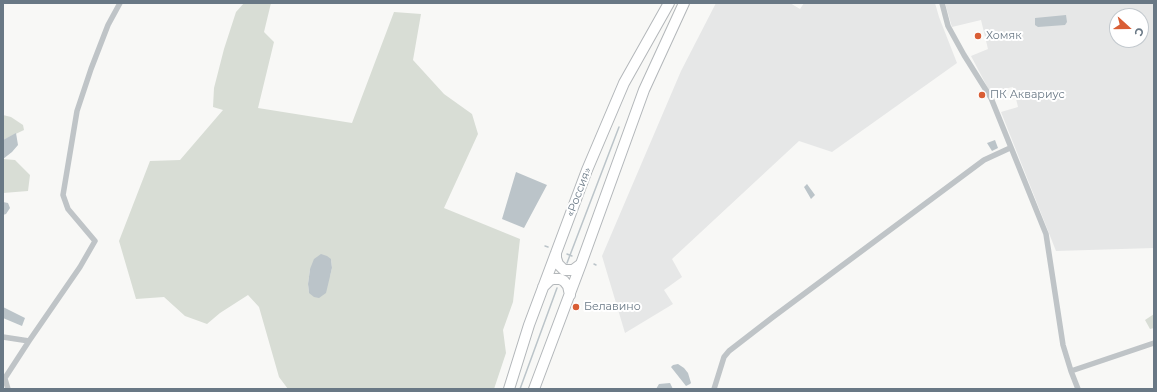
<!DOCTYPE html>
<html>
<head>
<meta charset="utf-8">
<style>
	body { margin:0 }
	#map { position:relative; width:1157px; height:392px; overflow:hidden; background:#f8f8f6; font-family:Montserrat,sans-serif }
	canvas { display:block }
	.frame { position:absolute; inset:0; border:4px solid #697885; pointer-events:none }
	.north { position:absolute; left:1109px; top:8px; width:40px; height:40px; box-sizing:border-box; background:#fff; border:1px solid #c3c9ce; border-radius:50%; rotate:111deg; font-size:11px; font-weight:700; line-height:16px; text-align:center; color:#697885 }
	.north::after { content:''; display:block; margin:auto; width:14px; height:18px; background:#d95e35; clip-path:polygon(50% 0,100% 100%,50% 72%,0 100%) }
</style>
</head>
<body>
<div id="map">
<canvas width="1157" height="392"></canvas>
<div class="frame"></div>
<div class="north">С</div>
</div>
<script>
const ctx = document.querySelector('canvas').getContext('2d');
ctx.lineJoin = 'round';
function fillPath(path, color) { ctx.fillStyle = color; ctx.fill(path, 'evenodd'); }
const shape = rows => new Path2D(rows.map(r => 'M' + r).join(''));
function stroke(path, color, width, dash) { ctx.strokeStyle = color; ctx.lineWidth = width; ctx.lineCap = dash ? 'butt' : 'round'; ctx.setLineDash(dash || []); ctx.stroke(path); }
function drawText(font, color, halo, rows, align = 'center') {
  ctx.font = font + ' Montserrat,sans-serif'; ctx.lineWidth = 4; ctx.setLineDash([]); ctx.textBaseline = 'middle'; ctx.strokeStyle = halo; ctx.fillStyle = color; for (const [text, x, y, turn = 0] of rows) {
    ctx.save(); ctx.translate(x, y); ctx.rotate((+turn || 0) * Math.PI / 180); ctx.textAlign = isNaN(turn) ? turn : align; if (halo) ctx.strokeText(text, 0, 0); ctx.fillText(text, 0, 0); ctx.restore();
  }
}
fillPath(shape([
	[716,3,790,3,800,9,804,3,935,3,939,17,957,63,832,152,799,141,672,259,682,277,664,290,673,304,625,333,602,256,681,71],
	[945,3,1154,3,1154,248,1056,251,1001,112,1018,107,1013,87,990,92,971,56,988,49,981,20,952,27],
	[1117,16,1141,16,1141,40,1117,40]
]), '#e6e7e7');
fillPath(shape([
	[244,3,271,3,264,32,274,42,258,108,352,123,394,12,421,14,413,60,444,94,472,114,478,134,444,208,520,239,513,302,503,330,506,353,494,389,288,389,279,377,259,307,248,295,220,313,207,324,185,316,164,297,136,299,119,241,150,161,180,160,223,110,213,107,214,88,224,49,236,12],
	[331,259,332,268,330,276,309,293,308,284,310,269],
	[3,115,11,117,23,125,24,130,3,140],
	[3,159,15,160,30,175,28,191,3,193],
	[1154,314,1154,328,1150,329,1145,320]
]), '#d8ddd5');
fillPath(shape([
	[1066,15,1067,22,1065,25,1038,27,1035,25,1035,18],
	[16,133,18,145,12,152,3,159,3,140],
	[995,140,998,148,992,151,987,143],
	[516,172,547,185,524,228,502,219],
	[807,184,815,195,811,199,804,187],
	[3,202,8,203,10,208,6,214,3,215],
	[321,254,327,256,331,259,332,268,326,293,319,298,314,297,309,293,308,284,310,269,314,259],
	[3,307,25,318,22,326,3,318],
	[678,364,684,368,688,373,691,383,690,384,686,386,671,367,673,365],
	[670,383,673,389,656,389,659,384]
]), '#bbc4c9');
stroke(shape([
	[545,246,548,247],
	[567,254,572,256],
	[567,263,619,127],
	[594,264,596,265],
	[520,389,557,288]
]), '#bbc4c9', 1.5);
const highway = shape([
	[556,253,556,258,558,264,564,270,573,270,581,264],
	[543,287,550,280,554,279,560,279,564,281,568,286,570,295],
	[509,389,529,325,587,170,624,83,669,3],
	[534,389,581,264,644,90,684,3]
]);
stroke(highway, '#b3b7ba', 12);
stroke(shape([
	[942,3,948,26,964,55,991,98,1046,234,1063,345,1071,371,1078,389],
	[3,337,29,341],
	[1071,371,1154,343],
	[5,379,8,389],
	[3,381,29,341,80,267,95,241,68,209,63,195,77,111,91,69,108,25,120,3],
	[714,389,724,357,729,351,773,317,984,160,1010,148]
]), '#bfc4c7', 5.5);
stroke(highway, '#fff', 10);
for (const [x, y, r, color] of [
	[978,36,4,"#d95e35"],
	[982,95,4,"#d95e35"],
	[576,307,4,"#d95e35"]
]) { const dot = new Path2D(); dot.arc(x, y, r, 0, 2 * Math.PI); ctx.fillStyle = color; ctx.fill(dot); stroke(dot, '#fff', 1.5); }
drawText('11px', '#697885', '#fff', [
	["Хомяк",986,36],
	["ПК Аквариус",990,95],
	["Белавино",584,307]
], 'left');
drawText('11px', '#697885', '#fff', [
	["«Россия»",579,192,-69]
]);
</script>
</body>
</html>
